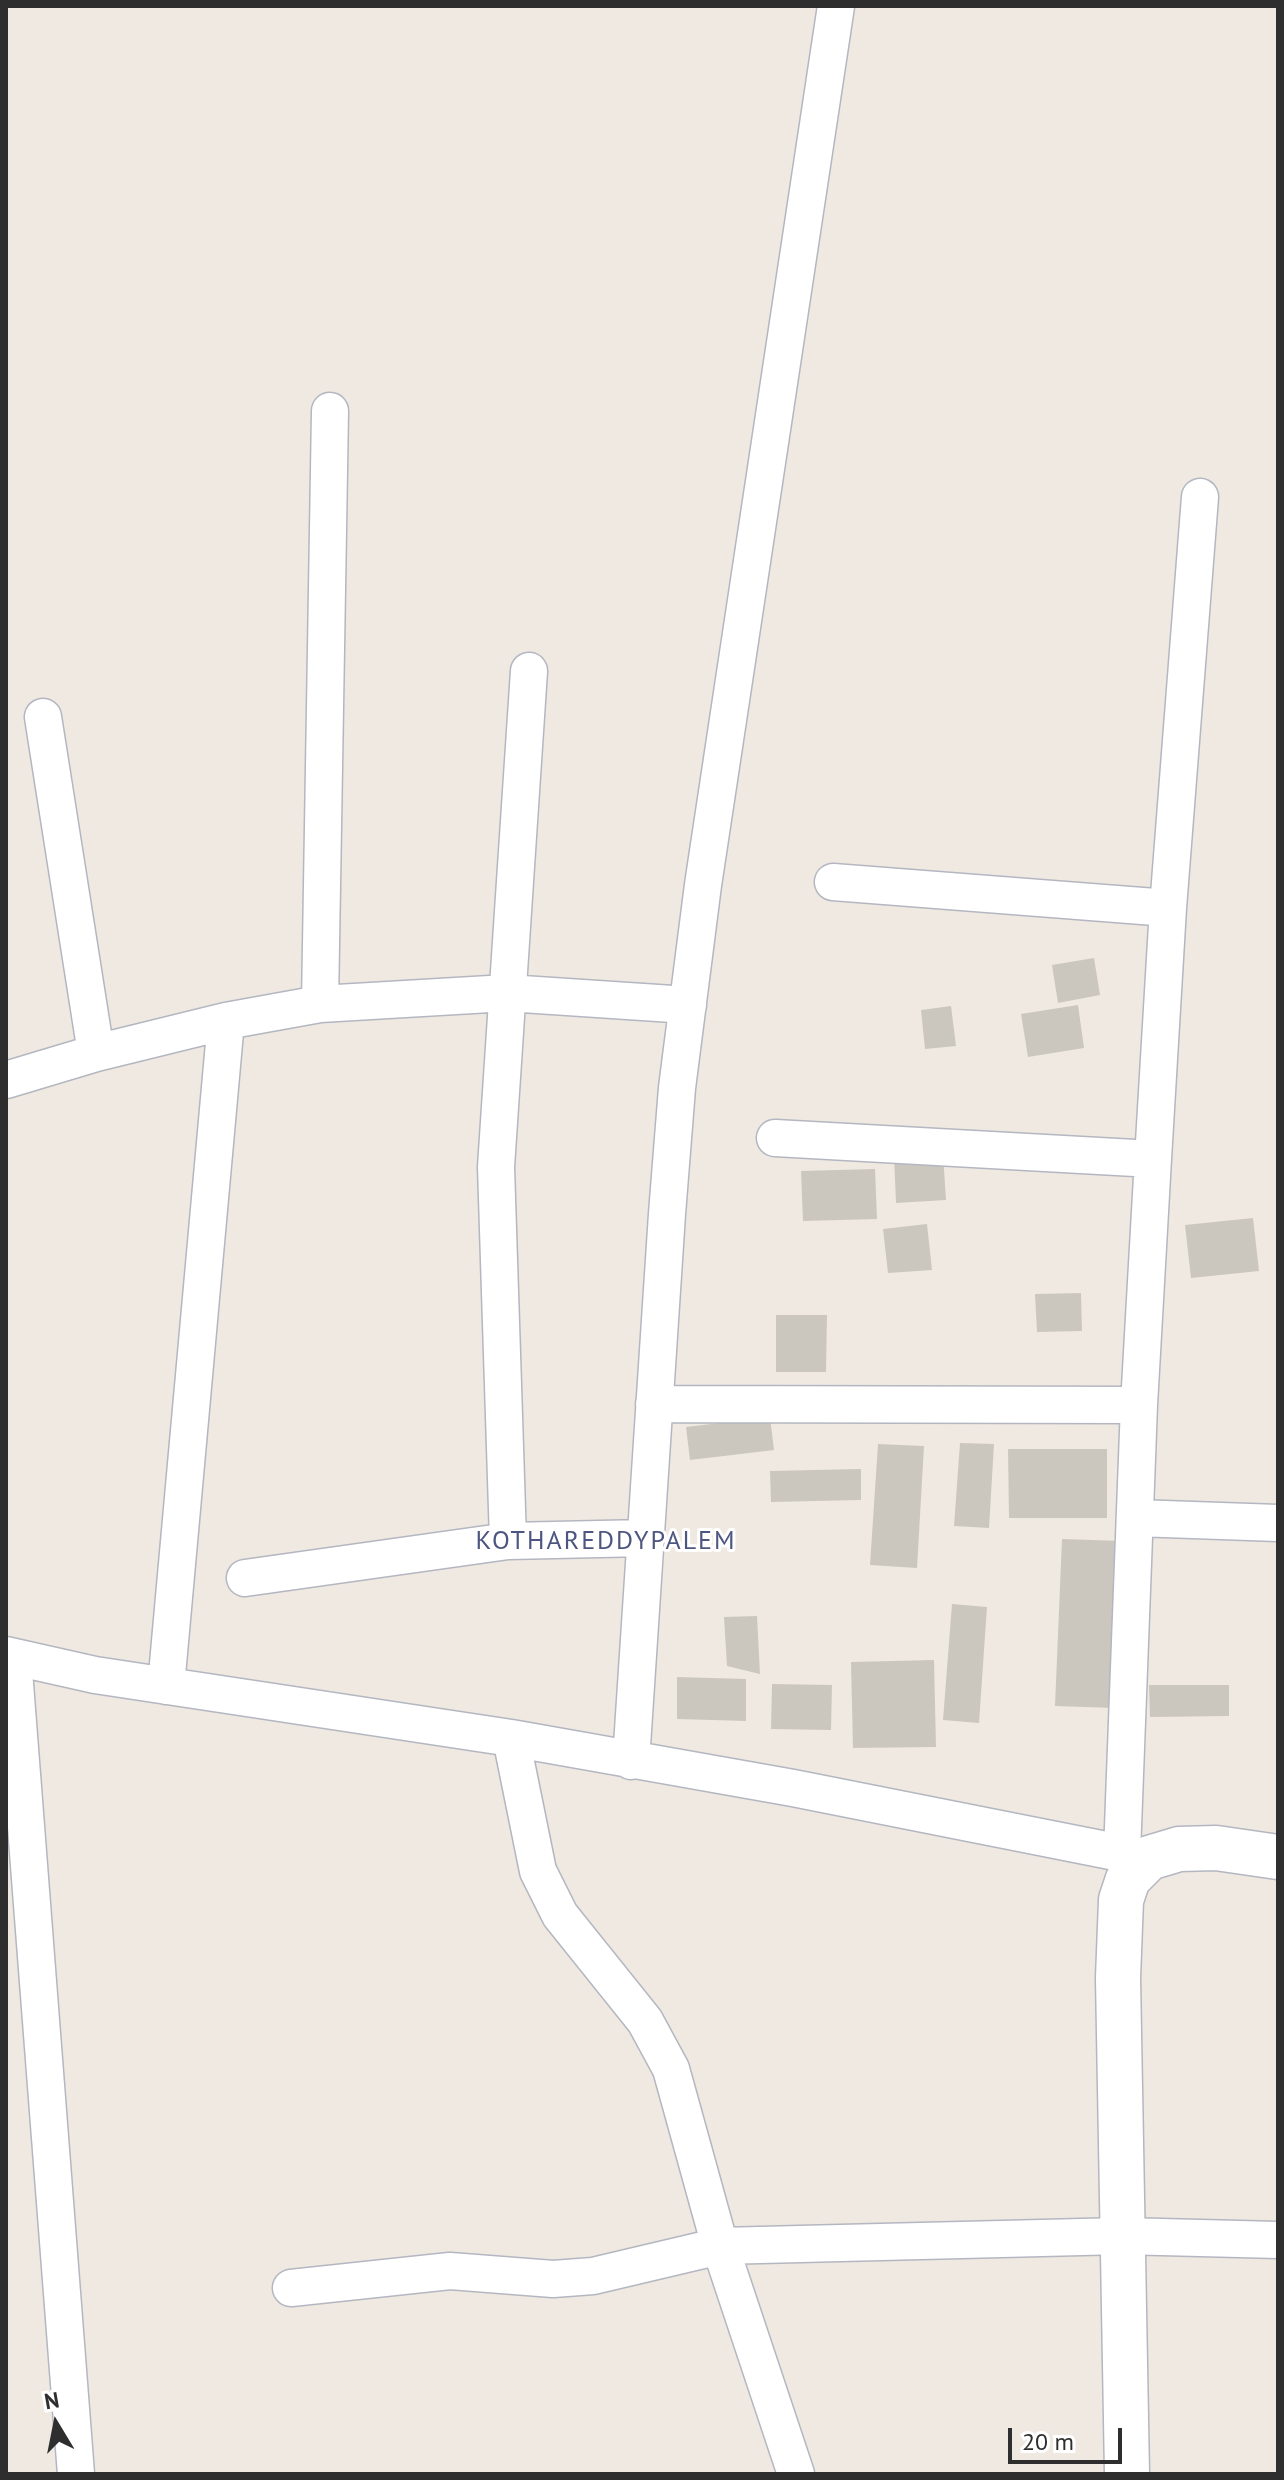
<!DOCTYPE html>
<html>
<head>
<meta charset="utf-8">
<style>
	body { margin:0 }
	#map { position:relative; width:1284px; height:2480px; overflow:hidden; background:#efe9e1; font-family:"PT Sans",sans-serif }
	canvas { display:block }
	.frame { position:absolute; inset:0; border:8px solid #2e2e2e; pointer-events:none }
	.north { position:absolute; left:16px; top:2384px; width:80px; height:80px; -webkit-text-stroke:6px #fff; paint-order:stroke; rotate:350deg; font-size:22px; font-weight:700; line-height:32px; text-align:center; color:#2e2e2e }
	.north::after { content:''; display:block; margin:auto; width:28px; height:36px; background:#2e2e2e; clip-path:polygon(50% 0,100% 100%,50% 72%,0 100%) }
	.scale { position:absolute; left:1008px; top:2428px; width:114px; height:36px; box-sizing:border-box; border:4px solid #2e2e2e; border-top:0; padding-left:10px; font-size:24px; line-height:28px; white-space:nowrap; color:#2e2e2e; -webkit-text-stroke:6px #fff; paint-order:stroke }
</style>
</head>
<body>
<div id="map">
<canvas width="1284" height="2480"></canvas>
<div class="frame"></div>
<div class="north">N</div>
<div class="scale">20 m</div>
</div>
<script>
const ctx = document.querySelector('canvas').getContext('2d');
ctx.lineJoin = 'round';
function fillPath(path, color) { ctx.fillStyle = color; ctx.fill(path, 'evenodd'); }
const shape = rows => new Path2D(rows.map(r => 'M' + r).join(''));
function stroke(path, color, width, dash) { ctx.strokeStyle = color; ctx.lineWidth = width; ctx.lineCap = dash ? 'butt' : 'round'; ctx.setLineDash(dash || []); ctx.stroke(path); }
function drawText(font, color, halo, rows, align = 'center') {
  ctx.font = font + ' "PT Sans",sans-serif'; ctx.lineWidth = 6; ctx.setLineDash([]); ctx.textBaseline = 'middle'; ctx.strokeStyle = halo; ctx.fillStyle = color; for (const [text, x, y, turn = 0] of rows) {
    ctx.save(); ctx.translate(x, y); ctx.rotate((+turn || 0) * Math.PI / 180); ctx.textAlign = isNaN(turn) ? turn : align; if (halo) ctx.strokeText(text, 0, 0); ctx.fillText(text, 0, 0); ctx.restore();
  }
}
fillPath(shape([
	[1094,958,1100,995,1058,1003,1052,965],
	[1078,1005,1084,1048,1028,1057,1021,1014],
	[951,1006,956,1046,925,1049,921,1010],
	[943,1154,946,1200,896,1203,894,1156],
	[875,1169,877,1219,803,1221,801,1171],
	[1253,1218,1259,1271,1191,1278,1185,1225],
	[927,1224,932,1270,888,1273,883,1229],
	[1081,1293,1082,1331,1037,1332,1035,1294],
	[776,1315,827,1315,826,1372,776,1372],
	[770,1417,774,1450,690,1460,686,1427],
	[960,1443,994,1444,989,1528,954,1526],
	[878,1444,924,1446,917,1568,870,1565],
	[1008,1449,1107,1449,1107,1518,1009,1518],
	[861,1469,861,1500,771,1502,770,1471],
	[1062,1539,1122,1541,1115,1708,1055,1706],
	[952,1604,987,1607,979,1723,943,1720],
	[757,1616,760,1674,727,1666,724,1617],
	[934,1660,936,1747,853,1748,851,1662],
	[677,1677,746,1679,746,1721,677,1719],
	[772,1684,832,1685,831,1730,771,1729],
	[1149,1685,1229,1685,1229,1716,1150,1717]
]), '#cbc7bf');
const minor = shape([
	[43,717,96,1053],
	[833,882,1168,908],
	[320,1004,330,411],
	[6,1080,96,1053,226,1021,320,1004,507,993,688,1005],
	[775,1138,1153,1159],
	[654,1404,1139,1405],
	[1136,1518,1278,1523],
	[508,1541,496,1167,529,671],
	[245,1578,508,1541,646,1538],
	[6,1655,95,1675,511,1738,793,1788,1146,1858],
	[13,1658,76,2474],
	[166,1686,226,1021],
	[511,1738,538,1871,560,1915,645,2021,671,2069,720,2246,796,2474],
	[631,1761,667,1214,677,1088,703,885,836,6],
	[1122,1853,1139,1405,1153,1159,1168,908,1200,497],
	[291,2288,450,2271,553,2279,593,2276,720,2246,1122,2236,1278,2240]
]);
const tertiary = shape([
	[1127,2474,1118,1978,1121,1900,1128,1879,1149,1858,1179,1849,1216,1848,1278,1857]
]);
stroke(minor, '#b4b7c1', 39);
stroke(tertiary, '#b4b7c1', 47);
stroke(minor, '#fff', 36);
stroke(tertiary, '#fff', 44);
ctx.letterSpacing = '2px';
drawText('26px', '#4d5680', '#fff', [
	["KOTHAREDDYPALEM",606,1542]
]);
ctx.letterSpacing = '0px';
</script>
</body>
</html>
